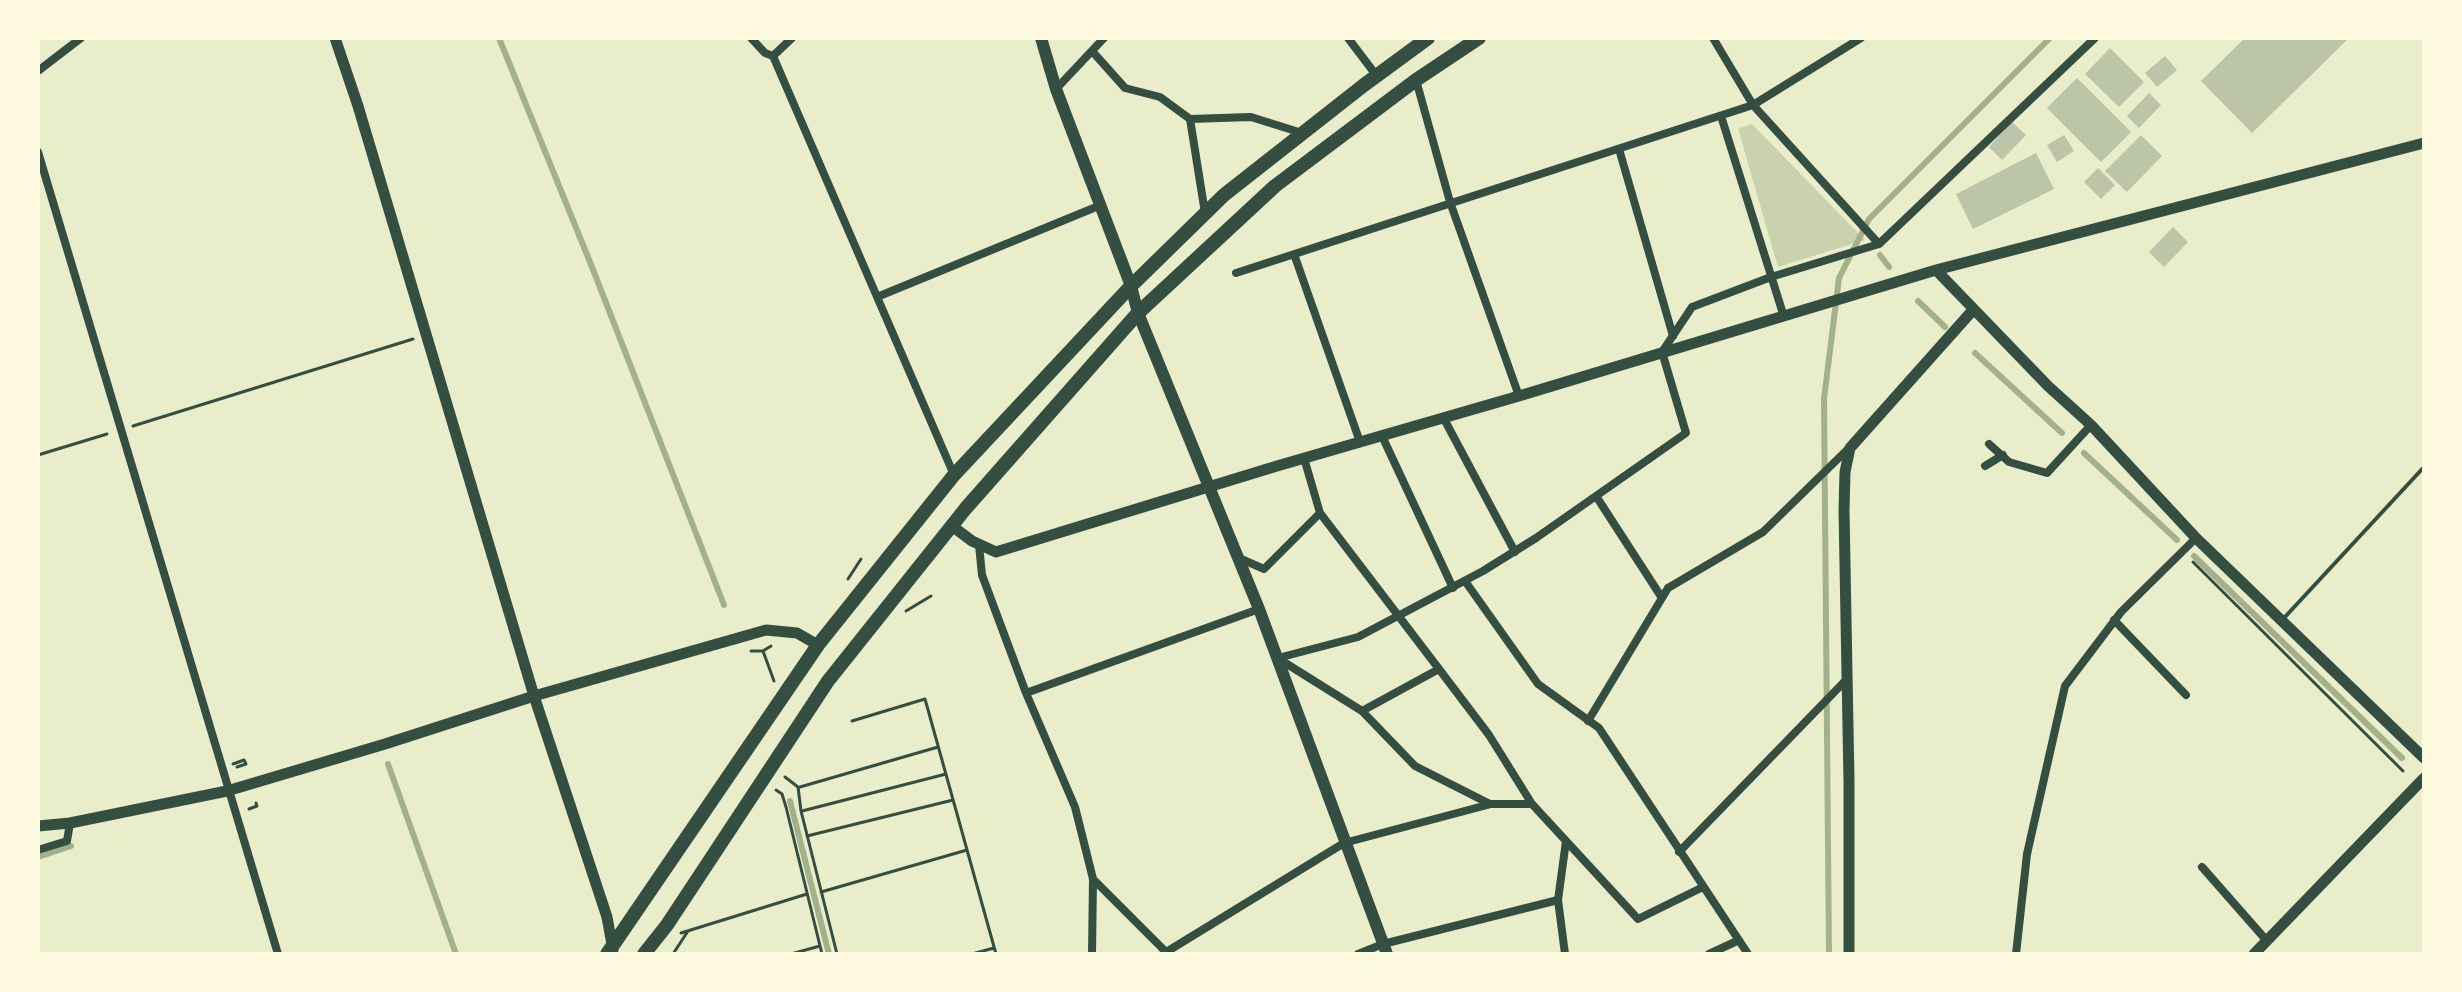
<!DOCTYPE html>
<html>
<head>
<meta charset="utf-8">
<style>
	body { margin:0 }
	#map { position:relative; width:2462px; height:992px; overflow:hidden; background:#e9edc9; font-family:Signika,sans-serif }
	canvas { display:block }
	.frame { position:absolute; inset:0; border:40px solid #fefae0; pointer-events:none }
</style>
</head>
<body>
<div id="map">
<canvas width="2462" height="992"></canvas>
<div class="frame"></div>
</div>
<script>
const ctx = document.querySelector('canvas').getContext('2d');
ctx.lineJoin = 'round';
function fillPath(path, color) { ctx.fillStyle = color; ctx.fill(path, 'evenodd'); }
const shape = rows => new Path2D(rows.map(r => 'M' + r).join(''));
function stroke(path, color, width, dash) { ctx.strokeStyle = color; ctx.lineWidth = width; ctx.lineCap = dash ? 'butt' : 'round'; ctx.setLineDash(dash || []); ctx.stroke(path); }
fillPath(shape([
	[1752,124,1865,240,1778,267,1738,129]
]), '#cad2ad');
stroke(shape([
	[499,38,592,267,724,605],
	[1880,255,1889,267],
	[1918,301,1945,327],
	[1975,353,2062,433],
	[2084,453,2177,540],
	[2194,556,2402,758],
	[388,764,456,954],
	[790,801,829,954],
	[38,857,71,846],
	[1829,954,1824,399,1839,278,1869,219,2050,38]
]), '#a3b18a', 6);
fillPath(shape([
	[2245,38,2349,38,2252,133,2201,81],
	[2110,48,2144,82,2119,107,2085,74],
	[2165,56,2177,70,2157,87,2145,73],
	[2077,78,2131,132,2101,162,2047,108],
	[2149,93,2161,105,2139,128,2127,116],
	[2012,122,2026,135,2002,160,1989,147],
	[2064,135,2074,151,2057,162,2047,145],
	[2141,135,2162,156,2127,192,2105,171],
	[2036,153,2054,189,1973,229,1956,194],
	[2098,168,2115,185,2101,199,2084,182],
	[2173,227,2188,242,2164,267,2149,252]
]), '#bcc5a7');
stroke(shape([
	[133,426,413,339],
	[38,455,107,434],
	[2193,562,2403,771],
	[848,579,861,559],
	[906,611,931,596],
	[751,651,763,651,774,681],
	[763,651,771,646],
	[852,721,925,699,996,954],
	[233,764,244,760,246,764],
	[237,767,246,764],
	[785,777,798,787,801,811,837,954],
	[800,787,938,747],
	[776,790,782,794,786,807,822,954],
	[249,809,257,806,256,803],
	[802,811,946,774],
	[807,836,953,800],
	[821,892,967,850],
	[681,933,807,894],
	[673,954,688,931],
	[791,954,820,946],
	[972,954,994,948]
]), '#344e41', 3);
stroke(shape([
	[2284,618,2424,467]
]), '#344e41', 4);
stroke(shape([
	[751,38,765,53,773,56,954,475],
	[1348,38,1376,75],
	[1713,38,1753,105,1879,244],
	[1092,51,1125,88,1160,97,1190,119,1251,117,1302,133],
	[773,56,792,38],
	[38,71,81,38],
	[1416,80,1450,202,1519,396],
	[1056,89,1104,38],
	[1721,116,1784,317],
	[1190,119,1205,213],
	[1619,149,1673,336],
	[38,152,278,954],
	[1294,254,1360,442],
	[1236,273,1753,105,1861,38],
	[877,297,1101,205],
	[1443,417,1515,552],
	[1382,436,1453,588],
	[1989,444,2009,462,2047,473,2091,425],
	[1304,458,1320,513,1439,669],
	[1985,466,2003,455],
	[1596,496,1662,598],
	[979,545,982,575,1026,693,1075,807,1093,879,1092,954],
	[1239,558,1264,569,1320,513],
	[1465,581,1538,684,1599,728,1748,954],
	[2114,620,2186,695],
	[1278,658,1358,637,1483,571,1536,538,1686,433,1662,352,1692,307,1771,277,1879,244,2095,38],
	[1279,659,1362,711,1415,766,1490,804],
	[1026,693,1259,609],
	[1362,711,1439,669,1489,735,1532,804],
	[1588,721,1668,588,1763,532,1849,448],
	[38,850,67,841,70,823],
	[1679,852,1846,680],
	[2202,867,2267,941],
	[1093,879,1168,954],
	[1163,954,1344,843,1491,804,1532,804,1638,919,1703,887],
	[1358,954,1383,944,1558,900],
	[1565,954,1558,900,1566,841],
	[1709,954,1737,941],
	[2016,954,2027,854,2065,686,2121,612,2196,538]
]), '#344e41', 8);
stroke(shape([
	[335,38,358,106,534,696,607,917,613,950],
	[1936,270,2048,386,2091,425,2196,538,2424,758],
	[952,526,972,541,996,552,1277,466,1519,396,1936,270,2424,143],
	[38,826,70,823,227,791,385,744,534,696,766,630,797,633,818,645],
	[1849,954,1849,782,1844,510,1845,472,1850,448,1973,310],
	[2254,954,2424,778]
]), '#344e41', 11);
stroke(shape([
	[1041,38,1056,89,1131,286,1138,313,1259,609,1387,954]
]), '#344e41', 12);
stroke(shape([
	[607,954,818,645,954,475,1131,286,1224,195,1364,85,1428,38],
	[644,954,667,925,828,681,966,508,1138,313,1275,186,1416,80,1479,38]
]), '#344e41', 14);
</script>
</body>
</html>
